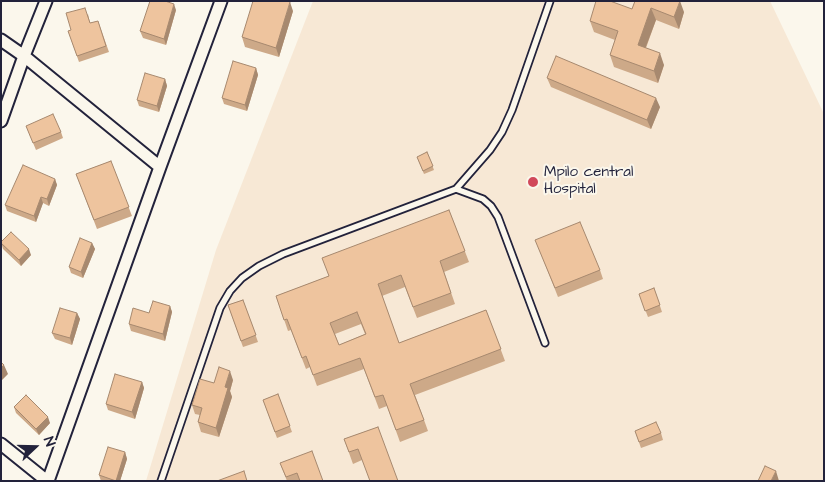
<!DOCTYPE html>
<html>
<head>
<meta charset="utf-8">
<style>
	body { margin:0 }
	#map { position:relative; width:825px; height:482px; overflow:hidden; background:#fbf7ec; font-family:"Architects Daughter",sans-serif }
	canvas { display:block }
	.frame { position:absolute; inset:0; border:2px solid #22223b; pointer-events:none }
	.north { position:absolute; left:10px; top:422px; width:50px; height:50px; -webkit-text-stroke:4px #fbf7ec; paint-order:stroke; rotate:69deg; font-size:14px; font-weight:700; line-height:20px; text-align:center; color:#22223b }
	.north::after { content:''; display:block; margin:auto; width:18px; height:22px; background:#22223b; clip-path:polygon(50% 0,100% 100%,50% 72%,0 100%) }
</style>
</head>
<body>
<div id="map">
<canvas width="825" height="482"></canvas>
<div class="frame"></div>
<div class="north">N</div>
</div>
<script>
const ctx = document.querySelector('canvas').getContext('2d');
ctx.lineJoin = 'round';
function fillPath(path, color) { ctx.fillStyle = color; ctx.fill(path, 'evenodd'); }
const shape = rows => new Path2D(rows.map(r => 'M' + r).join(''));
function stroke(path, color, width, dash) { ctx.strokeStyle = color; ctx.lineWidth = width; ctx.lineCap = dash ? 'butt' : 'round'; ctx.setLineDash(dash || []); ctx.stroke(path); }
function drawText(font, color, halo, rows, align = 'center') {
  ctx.font = font + ' "Architects Daughter",sans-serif'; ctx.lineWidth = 4; ctx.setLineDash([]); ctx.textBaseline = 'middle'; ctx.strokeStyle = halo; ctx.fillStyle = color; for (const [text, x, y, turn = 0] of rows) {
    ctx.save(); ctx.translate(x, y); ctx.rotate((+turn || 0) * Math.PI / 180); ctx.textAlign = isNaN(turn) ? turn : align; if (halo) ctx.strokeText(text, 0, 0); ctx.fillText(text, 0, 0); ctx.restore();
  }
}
fillPath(shape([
	[313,1,770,1,824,114,824,481,146,481,216,250]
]), '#f7e8d5');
const service = shape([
	[456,189,483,199,491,206,498,217,545,343],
	[161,481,220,308,230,291,242,278,259,266,283,254,456,189,490,150,502,132,512,110,550,1]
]);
const minor = shape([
	[1,40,24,56,160,167],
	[1,121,24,56,46,1],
	[1,444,47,481],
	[48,481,160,167,221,1]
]);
stroke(service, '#22223b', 9);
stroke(minor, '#22223b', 15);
stroke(service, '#fbf7ec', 5.5);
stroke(minor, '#fbf7ec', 11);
fillPath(shape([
	[635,1,684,12,679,29,656,20,646,48,664,65,658,83,614,67,610,55,615,40,594,32,590,21,632,9],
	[176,10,166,45,143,38,140,31],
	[293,11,279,57,245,47,242,37],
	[88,14,90,23,98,21,109,52,79,62,68,31,71,30],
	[256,68,258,75,247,111,224,104,222,98],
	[547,78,660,107,651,129,551,87],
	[165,79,167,86,159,112,139,106,137,100],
	[26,126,61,132,63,138,36,150],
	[427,152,434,170,424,174,417,157],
	[111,161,132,216,97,229,76,174],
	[55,179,57,185,49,206,43,203,36,222,7,211,5,205],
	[449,210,469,262,444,272,455,304,417,318,405,287,382,296,399,343,486,310,505,361,415,395,428,431,400,442,387,406,379,409,364,369,317,386,310,367,306,369,291,330,288,331,276,296,329,276],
	[361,324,365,334,339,345,335,334],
	[1,242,31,255,21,266,3,249],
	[92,243,95,249,83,278,71,273,69,267],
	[539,249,600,270,603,279,558,297],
	[654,288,662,312,648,317,639,294],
	[243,300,258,342,243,347,228,305],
	[170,306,172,312,165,341,131,331,129,324,149,313],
	[77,313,80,319,72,345,55,339,52,333],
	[233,380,230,391,232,397,219,437,201,432,198,422,200,415,195,414,192,405,214,383],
	[142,382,144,388,135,419,108,410,106,404],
	[278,394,292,432,277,438,263,400],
	[14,407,50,423,39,435,16,413],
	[378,427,362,460,353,464,344,439],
	[635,431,661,433,663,440,641,448],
	[125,452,127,459,120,481,101,481,99,475],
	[280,463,323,481,287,481]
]), '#cda988');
fillPath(shape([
	[680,1,684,12,679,29,674,17],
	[290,2,293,11,279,57,276,48],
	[174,4,176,10,166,45,164,39],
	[651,8,656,20,642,57,638,45],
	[660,53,664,65,658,83,654,71],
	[256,68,258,75,247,111,245,105],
	[165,79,167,86,159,112,157,106],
	[656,98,660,107,651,129,647,120],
	[55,179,57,185,49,206,47,199],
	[41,197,43,203,36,222,34,216],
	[92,243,95,249,83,278,81,272],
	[29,249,31,255,21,266,19,260],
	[170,306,172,312,165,341,163,334],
	[77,313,80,319,72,345,70,338],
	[4,365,8,374,1,381,1,368],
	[230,371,233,380,230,391,232,397,219,437,216,428,225,387],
	[142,382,144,388,135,419,132,412],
	[48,417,50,423,39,435,36,429],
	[125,452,127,459,120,481,116,481],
	[776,471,779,481,771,481]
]), '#a7896f');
const building = shape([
	[150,1,165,1,174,4,164,39,140,31,150,1],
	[253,1,287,1,290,2,276,48,242,37,253,1],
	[596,1,610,1,632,9,635,1,680,1,674,17,651,8,638,45,660,53,654,71,610,55,618,31,590,21,596,1],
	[85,8,90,23,98,21,106,46,77,56,68,31,71,30,66,13,85,8],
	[556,56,656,98,647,120,547,78,556,56],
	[233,61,256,68,245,105,222,98,233,61],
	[145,73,165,79,157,106,137,100,145,73],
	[53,114,61,132,33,143,26,126,53,114],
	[427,152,433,166,423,171,417,157,427,152],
	[111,161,129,207,94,220,76,174,111,161],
	[23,165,55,179,47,199,41,197,34,216,5,205,23,165],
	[449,210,465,251,440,261,451,293,413,307,401,275,378,284,399,343,486,310,501,349,410,384,424,420,396,430,383,395,375,397,360,358,313,375,306,356,302,358,287,319,284,320,276,296,329,276,322,258,449,210],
	[357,312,366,334,339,345,330,323,357,312],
	[580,222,600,270,555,288,535,240,580,222],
	[11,232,29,249,19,260,1,243,1,242,11,232],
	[80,238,92,243,81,272,69,267,80,238],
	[654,288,660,305,645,311,639,294,654,288],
	[243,300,256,335,241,341,228,305,243,300],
	[153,301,170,306,163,334,129,324,133,308,149,313,153,301],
	[60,308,77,313,70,338,52,333,60,308],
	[1,362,4,365,1,368,1,362],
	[219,367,230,371,225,387,228,388,216,428,198,422,202,408,192,405,200,379,214,383,219,367],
	[115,374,142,382,132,412,106,404,115,374],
	[278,394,290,426,275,432,263,400,278,394],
	[26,395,48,417,36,429,14,407,26,395],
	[656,422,661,433,639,442,635,431,656,422],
	[378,427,398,481,370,481,358,449,349,452,344,439,378,427],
	[108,447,125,452,116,481,99,475,108,447],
	[312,451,323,481,300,481,297,473,286,477,280,463,312,451],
	[765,466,776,471,771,481,758,481,765,466],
	[244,471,247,481,217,481,244,471]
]);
fillPath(building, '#eec49e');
stroke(building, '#a7896f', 1);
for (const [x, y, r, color] of [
	[533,182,6,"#d1495b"]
]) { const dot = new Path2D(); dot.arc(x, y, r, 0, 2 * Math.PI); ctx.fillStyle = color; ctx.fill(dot); stroke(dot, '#fbf7ec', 2); }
drawText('15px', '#22223b', '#fbf7ec', [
	["Mpilo central",544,173],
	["Hospital",544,190]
], 'left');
</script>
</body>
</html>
